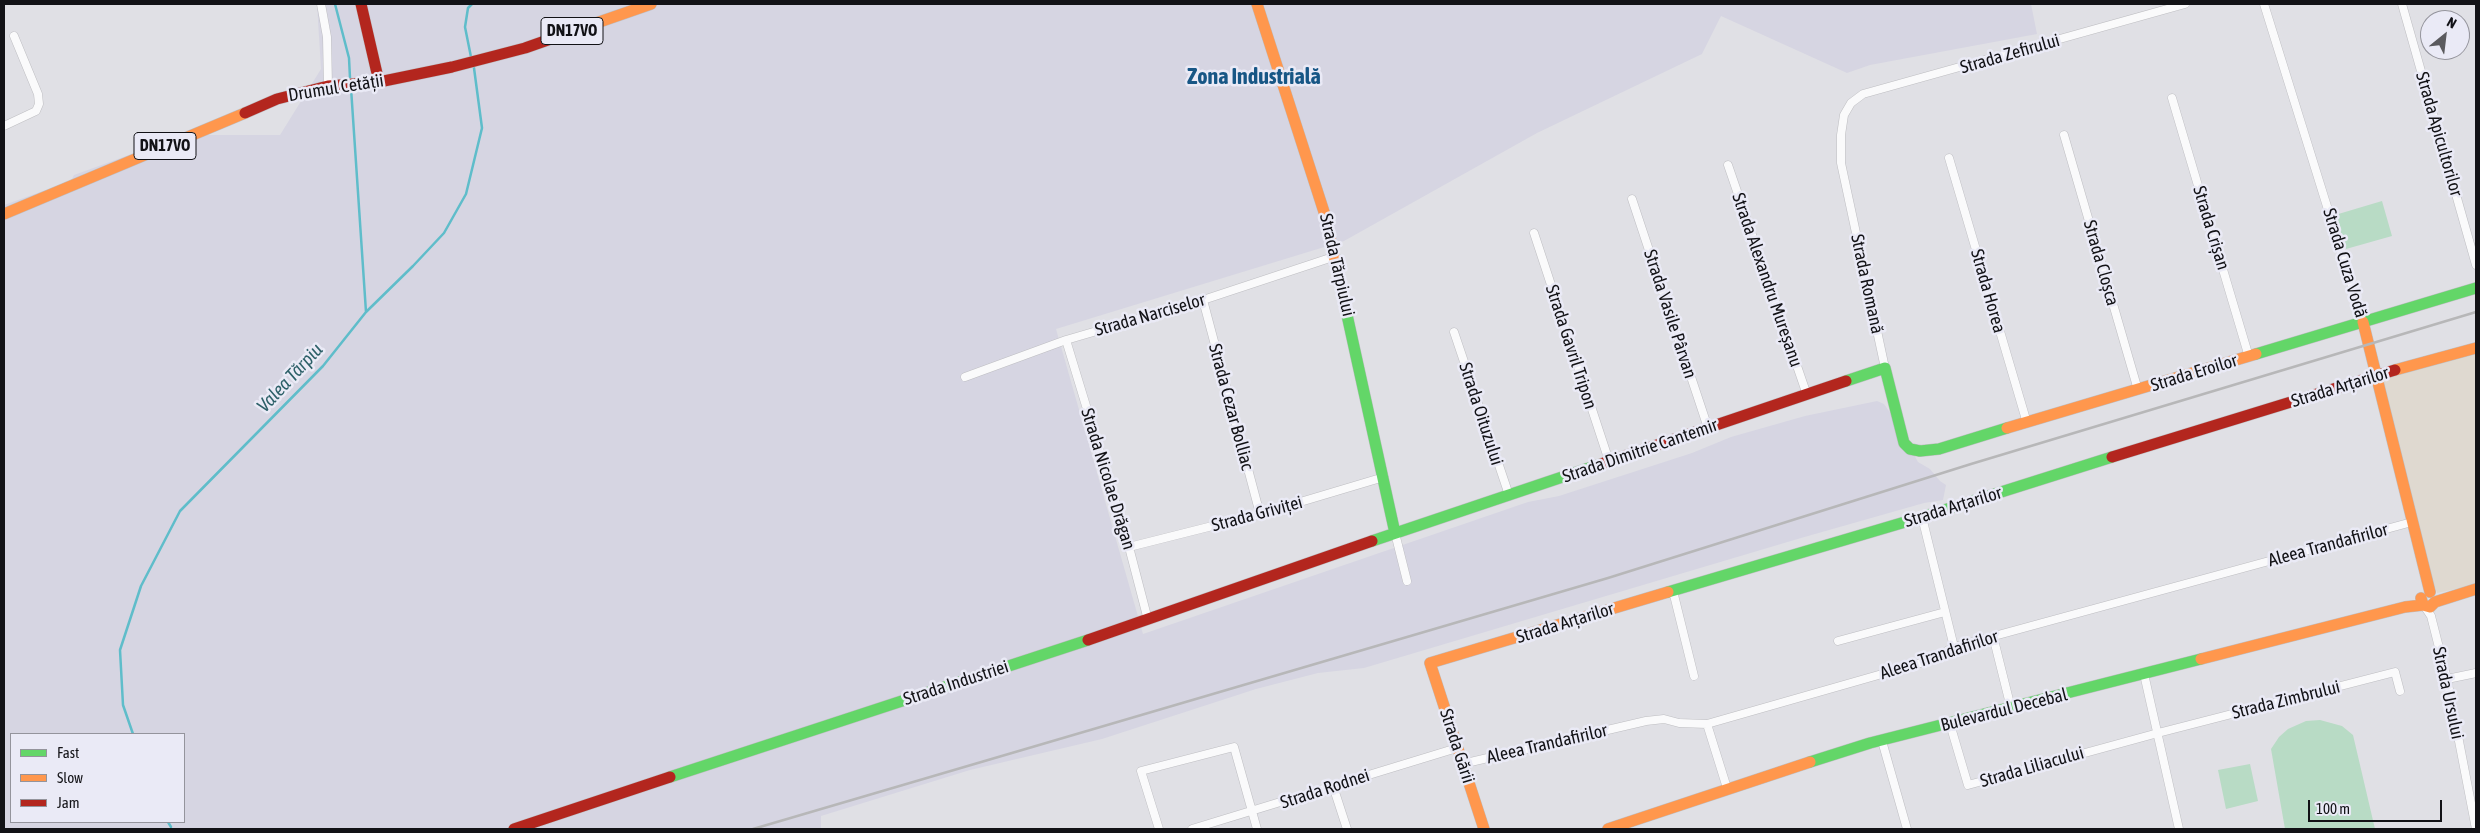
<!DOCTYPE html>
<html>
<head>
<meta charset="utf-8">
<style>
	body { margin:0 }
	#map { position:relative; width:2480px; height:833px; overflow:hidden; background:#e0e0e5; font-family:"Asap Condensed",sans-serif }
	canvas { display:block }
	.frame { position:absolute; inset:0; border:5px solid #121216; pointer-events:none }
	.legend { position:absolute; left:10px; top:733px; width:175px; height:90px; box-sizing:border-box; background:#eaeaf6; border:1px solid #94949c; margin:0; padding:6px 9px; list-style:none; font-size:15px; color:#121216 }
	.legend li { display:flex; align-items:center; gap:10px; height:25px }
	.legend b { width:25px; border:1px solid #94949c }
	.north { position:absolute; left:2420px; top:10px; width:50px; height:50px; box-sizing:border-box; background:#eaeaf6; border:1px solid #94949c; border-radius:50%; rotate:29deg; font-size:14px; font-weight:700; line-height:20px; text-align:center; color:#121216 }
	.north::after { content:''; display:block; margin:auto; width:18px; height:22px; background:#5a5a5e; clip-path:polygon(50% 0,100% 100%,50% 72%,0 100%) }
	.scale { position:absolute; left:2308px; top:800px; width:134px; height:22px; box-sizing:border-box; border:2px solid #121216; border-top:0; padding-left:6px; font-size:15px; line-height:18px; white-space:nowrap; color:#121216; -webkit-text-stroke:4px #eaeaf6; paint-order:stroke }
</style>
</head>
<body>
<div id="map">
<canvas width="2480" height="833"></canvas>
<div class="frame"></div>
<ul class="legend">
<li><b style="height:6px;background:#63d668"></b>Fast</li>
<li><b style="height:6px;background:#ff974d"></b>Slow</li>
<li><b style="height:6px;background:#b3261e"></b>Jam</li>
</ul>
<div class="north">N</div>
<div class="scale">100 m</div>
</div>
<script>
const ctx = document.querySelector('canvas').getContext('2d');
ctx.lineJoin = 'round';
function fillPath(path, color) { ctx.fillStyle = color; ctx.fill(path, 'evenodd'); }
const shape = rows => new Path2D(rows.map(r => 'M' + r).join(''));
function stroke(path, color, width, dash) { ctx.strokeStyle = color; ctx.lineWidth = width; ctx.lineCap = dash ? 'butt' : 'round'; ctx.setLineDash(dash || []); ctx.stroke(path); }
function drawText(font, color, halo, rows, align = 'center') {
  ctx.font = font + ' "Asap Condensed",sans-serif'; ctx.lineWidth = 5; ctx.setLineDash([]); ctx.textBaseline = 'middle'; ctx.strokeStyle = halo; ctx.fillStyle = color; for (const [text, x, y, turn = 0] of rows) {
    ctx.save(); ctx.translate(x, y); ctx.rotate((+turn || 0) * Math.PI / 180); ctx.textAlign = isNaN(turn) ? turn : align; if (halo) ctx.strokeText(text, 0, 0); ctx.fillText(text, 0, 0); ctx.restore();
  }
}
fillPath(shape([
	[2476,348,2476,585,2437,593,2412,522,2378,374]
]), '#dfd9d0');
fillPath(shape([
	[317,4,2031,4,2037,34,1870,65,1847,73,1721,16,1702,54,1537,133,1344,241,1056,329,1143,634,1528,502,1559,496,1692,453,1731,437,1805,416,1877,401,1884,404,1893,417,1918,462,1930,469,1940,481,1946,485,1943,500,1924,503,1801,538,1364,668,1318,673,1256,689,1102,739,970,770,821,816,821,829,4,829,4,205,71,181,74,175,184,135,280,135,321,69],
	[11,734,184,734,184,822,11,822]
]), '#d6d5e2');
fillPath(shape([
	[2382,201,2392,236,2346,249,2335,215],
	[2320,720,2342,726,2353,735,2375,829,2285,829,2271,749,2279,737,2288,729,2306,721],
	[2250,764,2258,801,2226,809,2218,770]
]), '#b8dbc5');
stroke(shape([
	[335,4,349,58,350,78],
	[471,57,465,27,468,8,472,4],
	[366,312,413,266,444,233,466,194,482,128,474,68],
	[133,734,123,705,120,650,141,586,180,511,323,366,366,312,351,88],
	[168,822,171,827]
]), '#5fbdca', 2.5);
const street = shape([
	[321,4,327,37,328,86],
	[2264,4,2363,322],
	[2402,4,2476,265],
	[2172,98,2249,357],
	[4,126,36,111,39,104,38,94,14,36],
	[2064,135,2138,390],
	[1949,158,2027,423],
	[1728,165,1807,395],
	[1632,199,1708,428],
	[1534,233,1609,461],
	[1203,300,1260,514],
	[1454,332,1509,495],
	[1066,340,1129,547,1148,620],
	[1885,368,1841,163,1841,135,1844,115,1851,103,1863,94,2185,4],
	[965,377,1066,340,1203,300,1336,256],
	[1922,517,1954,647],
	[1395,533,1407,581],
	[1129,547,1260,514,1384,477],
	[1673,591,1694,676],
	[2425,607,2431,616,2447,679,2476,829],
	[1993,636,2011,708],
	[1838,641,1945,612],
	[2144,674,2179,829],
	[2447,679,2476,673],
	[1707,724,1727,788],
	[1950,724,1968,785,2158,733,2395,672,2400,691],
	[1882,741,1907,829],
	[1462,764,1646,721,1664,719,1679,723,1707,724,1931,660,1954,647,2412,522],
	[1333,786,1347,829],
	[1159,829,1141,771,1234,747,1257,829],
	[1192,829,1457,748]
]);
const fast = shape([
	[1336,265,1395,533],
	[2256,354,2476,288],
	[1846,381,1885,368,1904,443,1910,449,1920,451,1939,449,2007,428],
	[1372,541,1601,464],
	[1668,592,1922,517,2112,457],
	[1810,762,1870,743,2201,659],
	[670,777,1088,640]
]);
const slow = shape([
	[1257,4,1325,215,1336,265],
	[582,28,651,4],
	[4,214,245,113],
	[2363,322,2430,592],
	[2395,370,2476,348],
	[2007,428,2256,354],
	[2421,598,2423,605,2430,607,2435,602,2476,589],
	[2201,659,2405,607,2423,605],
	[1484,829,1430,663,1668,592],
	[1608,829,1810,762]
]);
const jam = shape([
	[361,4,379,82],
	[245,113,277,99,328,86,379,82,452,67,525,48,582,28],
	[2112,457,2395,370],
	[1601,464,1846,381],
	[1088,640,1372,541],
	[514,829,670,777]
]);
stroke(street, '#bebec2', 9);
stroke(fast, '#bebec2', 12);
stroke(slow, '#bebec2', 12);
stroke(jam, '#bebec2', 12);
stroke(street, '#fafafb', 8);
stroke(fast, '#63d668', 11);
stroke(slow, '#ff974d', 11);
stroke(jam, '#b3261e', 11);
stroke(shape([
	[753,829,1608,578,1971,464,2476,312]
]), '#b7b7b8', 2.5);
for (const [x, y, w] of [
	[572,31,62],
	[165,146,62]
]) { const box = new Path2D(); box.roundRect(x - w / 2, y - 13.5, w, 27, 4); ctx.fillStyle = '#eaeaf6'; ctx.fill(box); stroke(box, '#121216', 1); }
drawText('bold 16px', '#121216', null, [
	["DN17VO",572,31],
	["DN17VO",165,146]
]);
drawText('18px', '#121216', '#eaeaf6', [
	["Strada Zefirului",2010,54,-16],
	["Drumul Cetății",336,88,-9],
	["Strada Apicultorilor",2439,134,74],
	["Strada Crișan",2211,228,73],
	["Strada Cloșca",2101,263,74],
	["Strada Cuza Vodă",2345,263,73],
	["Strada Tărpiului",1337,265,77],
	["Strada Alexandru Mureșanu",1767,280,71],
	["Strada Romană",1867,284,78],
	["Strada Horea",1988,291,74],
	["Strada Vasile Pârvan",1670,314,72],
	["Strada Narciselor",1150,315,-16],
	["Strada Gavril Tripon",1571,347,72],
	["Strada Eroilor",2194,373,-17],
	["Strada Arțarilor",2340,387,-17],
	["Strada Cezar Bolliac",1231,407,75],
	["Strada Oituzului",1481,414,72],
	["Strada Dimitrie Cantemir",1640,451,-19],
	["Strada Nicolae Drăgan",1108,479,73],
	["Strada Arțarilor",1953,507,-17],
	["Strada Griviței",1257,514,-15],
	["Aleea Trandafirilor",2328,545,-15],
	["Strada Arțarilor",1565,623,-17],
	["Aleea Trandafirilor",1939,655,-18],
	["Strada Industriei",956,683,-18],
	["Strada Ursului",2448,693,78],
	["Strada Zimbrului",2286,700,-14],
	["Bulevardul Decebal",2004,710,-14],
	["Aleea Trandafirilor",1547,744,-13],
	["Strada Gării",1457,746,72],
	["Strada Liliacului",2032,767,-16],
	["Strada Rodnei",1325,789,-18]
]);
drawText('italic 19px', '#2d6068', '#eaeaf6', [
	["Valea Tărpiu",290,378,-47]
]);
drawText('bold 22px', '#175685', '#eaeaf6', [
	["Zona Industrială",1254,77]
]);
</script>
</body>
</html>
